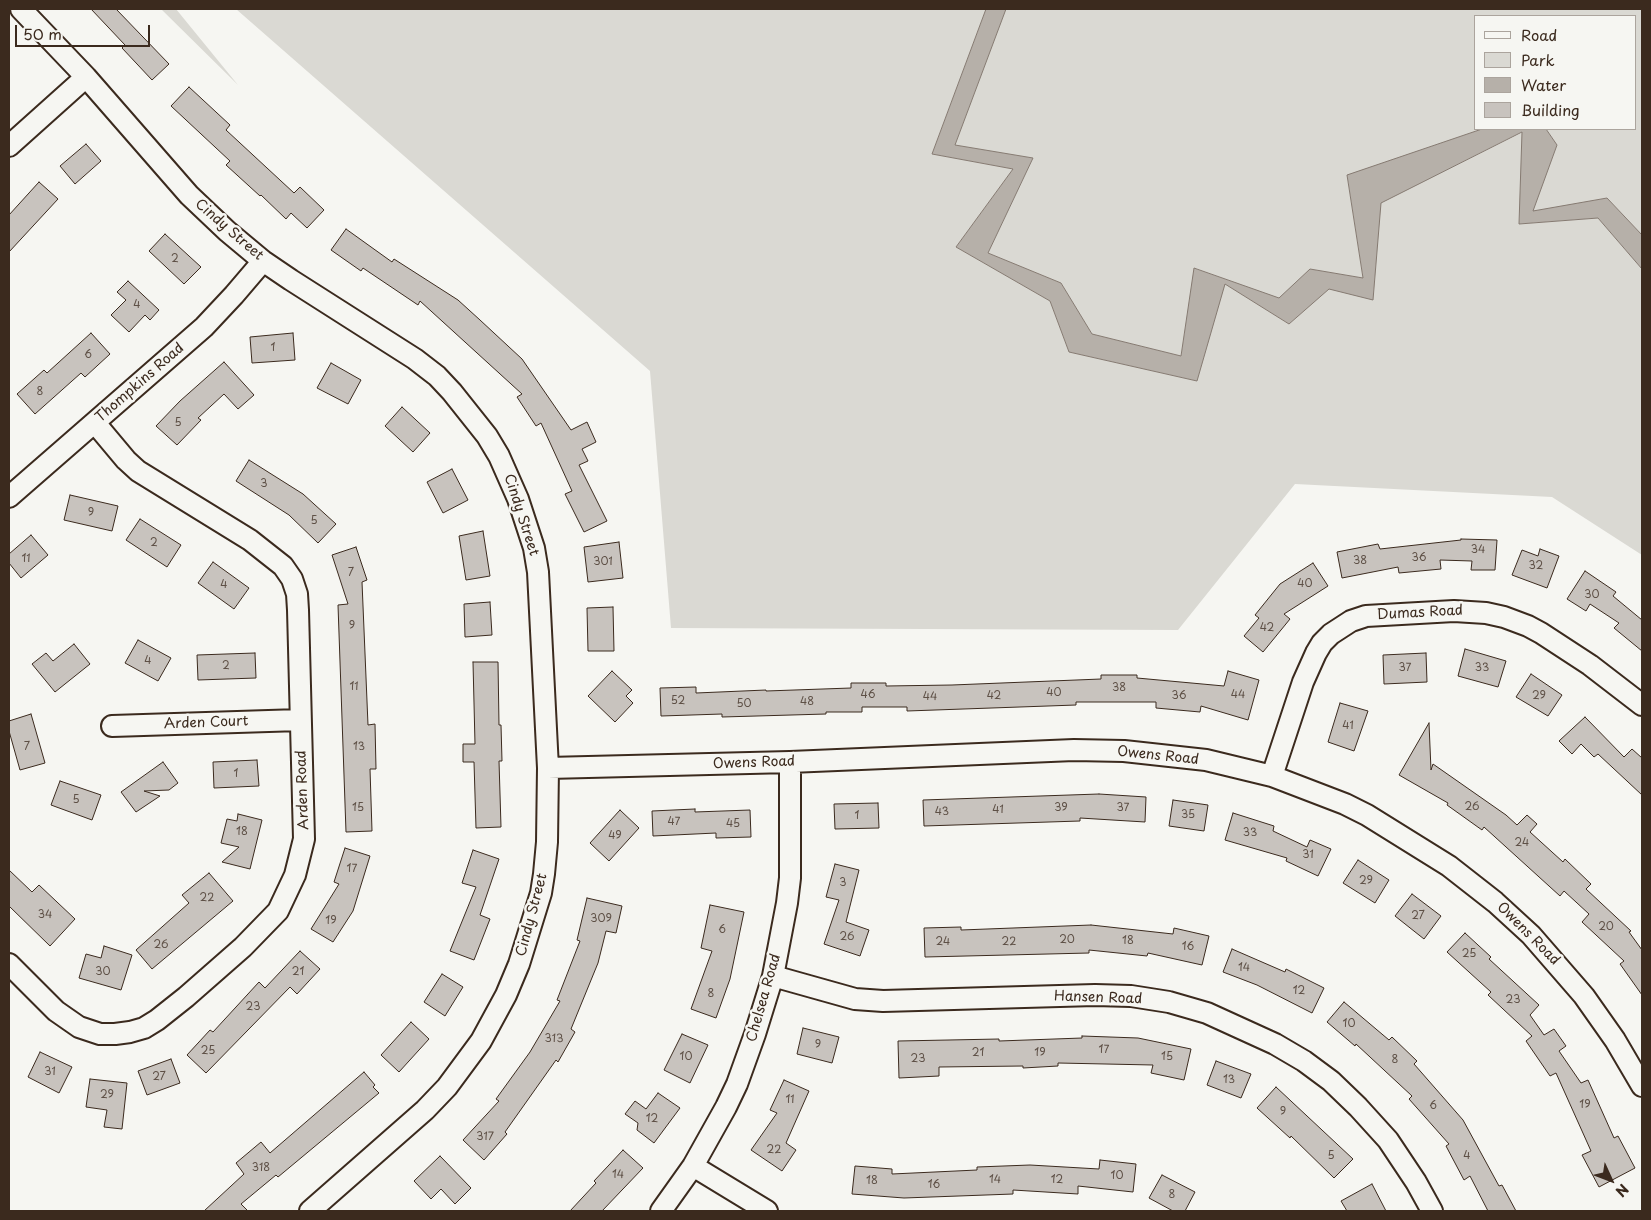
<!DOCTYPE html>
<html>
<head>
<meta charset="utf-8">
<style>
	body { margin:0 }
	#map { position:relative; width:1651px; height:1220px; overflow:hidden; background:#f6f6f2; font-family:"Playpen Sans",sans-serif }
	canvas { display:block }
	.frame { position:absolute; inset:0; border:10px solid #3b2a1e; pointer-events:none }
	.legend { position:absolute; left:1474px; top:15px; width:162px; height:115px; box-sizing:border-box; background:#f6f6f2; border:1px solid #aba49d; margin:0; padding:6px 9px; list-style:none; font-size:15px; color:#3b2a1e }
	.legend li { display:flex; align-items:center; gap:10px; height:25px }
	.legend b { width:25px; border:1px solid #aba49d }
	.north { position:absolute; left:1586px; top:1155px; width:50px; height:50px; -webkit-text-stroke:4px #f6f6f2; paint-order:stroke; rotate:133deg; font-size:14px; font-weight:700; line-height:20px; text-align:center; color:#3b2a1e }
	.north::after { content:''; display:block; margin:auto; width:18px; height:22px; background:#3b2a1e; clip-path:polygon(50% 0,100% 100%,50% 72%,0 100%) }
	.scale { position:absolute; left:15px; top:25px; width:135px; height:22px; box-sizing:border-box; border:2px solid #3b2a1e; border-top:0; padding-left:6px; font-size:15px; line-height:18px; white-space:nowrap; color:#3b2a1e; -webkit-text-stroke:4px #f6f6f2; paint-order:stroke }
</style>
</head>
<body>
<div id="map">
<canvas width="1651" height="1220"></canvas>
<div class="frame"></div>
<ul class="legend">
<li><b style="height:6px;background:#f6f6f2"></b>Road</li>
<li><b style="height:14px;background:#dad9d3"></b>Park</li>
<li><b style="height:14px;background:#b6b0a9"></b>Water</li>
<li><b style="height:14px;background:#c8c3be"></b>Building</li>
</ul>
<div class="north">N</div>
<div class="scale">50 m</div>
</div>
<script>
const ctx = document.querySelector('canvas').getContext('2d');
ctx.lineJoin = 'round';
function fillPath(path, color) { ctx.fillStyle = color; ctx.fill(path, 'evenodd'); }
const shape = rows => new Path2D(rows.map(r => 'M' + r).join(''));
function stroke(path, color, width, dash) { ctx.strokeStyle = color; ctx.lineWidth = width; ctx.lineCap = dash ? 'butt' : 'round'; ctx.setLineDash(dash || []); ctx.stroke(path); }
function drawText(font, color, halo, rows, align = 'center') {
  ctx.font = font + ' "Playpen Sans",sans-serif'; ctx.lineWidth = 5; ctx.setLineDash([]); ctx.textBaseline = 'middle'; ctx.strokeStyle = halo; ctx.fillStyle = color; for (const [text, x, y, turn = 0] of rows) {
    ctx.save(); ctx.translate(x, y); ctx.rotate((+turn || 0) * Math.PI / 180); ctx.textAlign = isNaN(turn) ? turn : align; if (halo) ctx.strokeText(text, 0, 0); ctx.fillText(text, 0, 0); ctx.restore();
  }
}
fillPath(shape([
	[161,9,176,9,238,85],
	[236,9,986,9,932,154,1013,169,956,247,1050,301,1069,352,1197,381,1224,283,1289,324,1329,288,1373,300,1380,203,1523,132,1519,224,1598,218,1642,269,1642,555,1552,497,1295,484,1178,630,671,628,650,371],
	[1006,9,1642,9,1642,235,1607,198,1532,212,1557,145,1546,129,1635,129,1635,16,1475,16,1475,129,1482,129,1347,176,1363,278,1310,269,1280,299,1195,268,1181,356,1092,334,1061,283,988,253,1033,158,955,145]
]), '#dad9d3');
const water = shape([
	[986,9,1006,9,955,145,1033,158,988,253,1061,283,1092,334,1181,356,1194,268,1279,298,1310,269,1363,278,1347,175,1482,129,1546,129,1557,145,1533,211,1607,198,1642,235,1642,269,1598,218,1519,224,1522,132,1381,203,1373,300,1329,289,1289,324,1225,284,1197,381,1069,352,1050,301,956,247,1013,169,932,154,986,9]
]);
fillPath(water, '#b6b0a9');
stroke(water, '#857a71', 1);
const building = shape([
	[91,9,116,9,169,64,152,80,122,48,125,45,91,9],
	[189,87,230,125,226,130,294,193,300,187,324,210,307,228,291,213,286,219,261,195,260,196,226,165,230,161,171,106,189,87],
	[86,144,101,161,75,184,60,166,86,144],
	[39,182,58,199,9,252,9,215,39,182],
	[346,229,392,262,394,259,458,300,480,320,522,359,571,430,587,422,596,442,582,449,588,461,579,465,607,521,584,532,565,494,572,491,541,423,536,426,517,397,522,394,420,301,418,305,363,268,361,271,331,250,346,229],
	[165,234,201,267,184,284,149,251,165,234],
	[128,281,159,310,150,320,145,315,129,332,111,315,126,300,117,292,128,281],
	[91,333,110,354,85,377,81,373,35,414,17,394,44,370,47,373,91,333],
	[293,333,295,360,252,363,250,337,293,333],
	[224,362,254,395,238,409,224,394,198,418,201,420,177,445,156,426,180,401,224,362],
	[331,363,361,380,348,404,317,388,331,363],
	[402,407,430,433,413,452,385,426,402,407],
	[249,460,303,494,336,524,318,543,289,515,236,481,249,460],
	[452,469,468,500,443,513,427,482,452,469],
	[70,495,118,506,112,531,64,520,70,495],
	[140,519,181,545,167,567,126,540,140,519],
	[483,531,490,576,466,580,459,536,483,531],
	[31,535,48,555,21,578,9,563,9,554,31,535],
	[1461,539,1497,540,1495,570,1471,570,1472,561,1440,560,1441,569,1399,573,1398,567,1342,578,1337,552,1378,544,1380,549,1461,540,1461,539],
	[619,542,623,578,588,582,584,547,619,542],
	[356,547,367,580,362,582,368,725,375,724,376,769,370,769,372,831,346,832,338,605,348,604,332,555,356,547],
	[1540,549,1559,556,1547,588,1512,575,1522,550,1538,556,1540,549],
	[213,562,249,588,234,609,198,583,213,562],
	[1313,563,1328,586,1284,614,1290,619,1263,652,1244,636,1259,618,1255,615,1280,584,1313,563],
	[1585,571,1616,592,1613,596,1642,620,1642,651,1614,628,1619,623,1590,604,1586,611,1567,599,1585,571],
	[490,602,492,635,465,637,464,604,490,602],
	[613,607,614,651,588,651,587,608,613,607],
	[138,640,171,658,158,681,125,663,138,640],
	[74,644,90,664,55,692,32,664,46,653,53,661,74,644],
	[1465,649,1506,661,1498,687,1458,676,1465,649],
	[255,653,256,678,198,680,197,655,255,653],
	[1426,653,1427,682,1384,684,1383,655,1426,653],
	[473,662,498,662,499,725,501,725,502,761,499,761,501,827,476,828,474,762,463,762,463,744,475,744,473,662],
	[612,671,632,690,626,696,633,703,615,722,588,696,612,671],
	[1228,671,1259,680,1248,720,1201,706,1200,712,1156,708,1156,702,1076,702,1076,705,907,711,907,707,862,707,862,712,826,712,826,714,722,717,722,714,661,716,660,688,696,687,696,693,766,690,766,691,851,688,851,683,886,683,886,686,952,685,1101,679,1101,675,1137,675,1137,678,1224,686,1228,671],
	[1531,674,1562,695,1548,716,1516,697,1531,674],
	[1340,703,1368,711,1354,751,1328,742,1340,703],
	[31,714,45,763,20,770,9,731,9,721,31,714],
	[1585,717,1624,757,1632,749,1642,758,1642,795,1598,754,1594,757,1581,744,1572,754,1559,741,1585,717],
	[1429,723,1431,770,1433,764,1506,815,1517,825,1527,815,1537,824,1530,832,1563,862,1565,859,1591,884,1586,889,1631,931,1629,932,1642,950,1642,995,1620,964,1624,961,1582,922,1589,914,1564,891,1560,896,1484,827,1482,830,1447,805,1448,803,1399,775,1429,723],
	[257,760,259,786,214,788,213,762,257,760],
	[163,762,178,783,169,790,144,791,160,796,136,812,121,792,163,762],
	[60,781,101,795,92,820,51,805,60,781],
	[1099,794,1146,797,1145,822,1080,818,1080,821,924,826,923,800,1099,794],
	[1173,800,1208,805,1204,831,1169,826,1173,800],
	[878,803,879,828,835,829,834,804,878,803],
	[695,809,695,812,750,810,751,837,716,838,716,833,653,836,652,811,695,809],
	[620,810,639,828,609,861,590,843,620,810],
	[1233,813,1274,826,1273,831,1307,847,1310,840,1331,849,1318,876,1286,861,1287,858,1225,840,1233,813],
	[238,814,262,820,250,869,222,862,239,847,221,843,227,819,237,821,238,814],
	[345,848,370,856,353,911,333,942,311,929,339,884,334,882,345,848],
	[473,850,499,859,480,915,490,919,474,960,450,951,476,887,462,883,473,850],
	[1358,860,1389,880,1375,903,1343,883,1358,860],
	[835,864,859,870,846,922,869,930,860,956,824,944,839,900,826,897,835,864],
	[9,870,32,892,39,885,75,919,50,946,9,906,9,870],
	[209,873,233,901,152,969,136,950,189,903,182,895,209,873],
	[1412,894,1441,916,1424,939,1395,916,1412,894],
	[587,898,622,906,616,933,606,931,598,963,571,1029,575,1032,558,1062,556,1060,505,1132,507,1134,484,1160,463,1140,499,1101,496,1099,530,1052,560,1001,557,1000,580,941,577,940,587,898],
	[710,905,744,912,730,979,716,1018,691,1009,712,951,701,948,710,905],
	[1091,925,1173,934,1174,928,1209,936,1202,965,1148,953,1147,956,1089,950,1089,953,925,957,924,928,961,927,961,930,1091,925],
	[1465,933,1491,957,1489,959,1539,1005,1530,1015,1544,1035,1554,1029,1566,1046,1559,1051,1581,1083,1588,1080,1614,1138,1618,1136,1635,1168,1599,1187,1582,1155,1591,1151,1556,1073,1550,1076,1526,1041,1532,1036,1488,995,1491,992,1447,952,1465,933],
	[104,946,132,955,121,990,79,978,86,954,101,958,104,946],
	[1232,949,1285,972,1286,969,1324,988,1312,1013,1257,985,1223,972,1232,949],
	[300,951,320,969,297,994,290,987,206,1073,187,1055,210,1030,213,1032,259,982,265,988,300,951],
	[442,974,463,987,445,1016,424,1002,442,974],
	[1344,1002,1389,1040,1392,1037,1417,1061,1414,1064,1463,1120,1499,1186,1502,1185,1516,1211,1488,1211,1470,1176,1464,1180,1446,1146,1449,1144,1409,1099,1412,1096,1356,1044,1355,1046,1327,1022,1344,1002],
	[411,1022,429,1039,399,1072,381,1055,411,1022],
	[803,1028,839,1037,832,1063,797,1054,803,1028],
	[682,1034,708,1045,690,1083,664,1070,682,1034],
	[1082,1036,1138,1038,1191,1049,1184,1080,1151,1073,1153,1065,1058,1063,1058,1066,1023,1068,1023,1066,939,1067,939,1076,899,1078,898,1041,999,1039,999,1041,1082,1038,1082,1036],
	[40,1052,72,1067,59,1093,28,1077,40,1052],
	[171,1059,180,1083,147,1095,138,1071,171,1059],
	[1216,1061,1251,1074,1241,1098,1207,1085,1216,1061],
	[364,1072,375,1085,373,1087,379,1093,278,1177,276,1175,241,1204,248,1211,204,1211,244,1174,236,1163,261,1142,270,1153,364,1072],
	[90,1079,127,1083,122,1129,104,1127,107,1110,86,1107,90,1079],
	[784,1080,809,1091,786,1143,796,1150,782,1171,751,1150,777,1113,770,1110,784,1080],
	[1276,1087,1353,1159,1334,1178,1291,1136,1290,1138,1257,1108,1276,1087],
	[658,1093,680,1108,654,1143,637,1130,638,1123,625,1114,635,1101,646,1109,658,1093],
	[623,1150,643,1168,602,1211,570,1211,596,1183,594,1181,623,1150],
	[440,1156,471,1188,455,1204,441,1189,431,1199,414,1181,440,1156],
	[1100,1160,1136,1164,1133,1192,1078,1186,1078,1194,1013,1190,1013,1194,904,1198,852,1194,855,1166,892,1169,892,1174,977,1170,977,1167,1030,1165,1099,1169,1100,1160],
	[1162,1175,1195,1192,1185,1211,1173,1211,1149,1198,1162,1175],
	[1372,1184,1386,1211,1347,1211,1341,1201,1372,1184]
]);
fillPath(building, '#c8c3be');
stroke(building, '#3b2a1e', 1);
const minor = shape([
	[21,9,86,77,189,195,227,231,263,261,291,280,415,359,437,376,452,392,487,436,499,456,518,499,534,548,538,572,548,768,547,842,544,874,541,893,519,964,506,995,481,1041,447,1087,425,1110,310,1211],
	[9,146,86,77],
	[9,497,204,327,234,295,263,261],
	[112,726,300,720],
	[548,768,790,762,1074,750,1124,751,1206,760,1272,776,1345,804,1367,815,1449,866,1495,902,1531,935,1584,996,1615,1040,1642,1086],
	[1272,776,1303,682,1316,653,1322,643,1331,634,1351,621,1366,616,1454,611,1486,613,1504,617,1528,626,1541,633,1590,665,1642,705],
	[9,964,56,1011,79,1027,100,1034,115,1034,130,1032,144,1028,157,1020,186,997,243,947,278,911,295,875,304,839,298,610,297,594,292,579,283,566,250,540,138,471,126,460,95,423],
	[773,976,855,999,883,1001,1095,995,1131,996,1169,1002,1207,1013,1275,1044,1304,1061,1331,1081,1358,1107,1388,1140,1416,1182,1432,1211],
	[693,1166,767,1211],
	[661,1211,693,1166,726,1107,737,1084,755,1034,773,976,787,903,790,878,790,762]
]);
stroke(minor, '#3b2a1e', 24);
stroke(minor, '#f6f6f2', 20);
drawText('11px', '#5e5046', null, [
	["2",175,259],
	["4",137,305],
	["1",273,348],
	["6",88,355],
	["8",40,392],
	["5",178,423],
	["3",264,484],
	["9",91,513],
	["5",314,521],
	["2",154,543],
	["34",1478,550],
	["36",1419,558],
	["11",26,559],
	["38",1360,561],
	["301",603,562],
	["32",1536,566],
	["7",351,573],
	["40",1305,584],
	["4",224,585],
	["30",1592,595],
	["9",352,626],
	["42",1267,628],
	["4",148,661],
	["2",226,666],
	["37",1405,668],
	["33",1482,668],
	["11",354,687],
	["38",1119,688],
	["40",1054,693],
	["46",868,695],
	["44",1238,695],
	["42",994,696],
	["36",1179,696],
	["29",1539,696],
	["44",930,697],
	["52",678,701],
	["48",807,702],
	["50",744,704],
	["41",1348,726],
	["7",27,747],
	["13",359,747],
	["1",236,774],
	["5",76,800],
	["26",1472,807],
	["15",358,808],
	["39",1061,808],
	["37",1123,808],
	["41",998,810],
	["43",942,812],
	["35",1188,815],
	["1",857,816],
	["47",674,822],
	["45",733,824],
	["18",242,832],
	["33",1250,833],
	["49",615,836],
	["24",1522,843],
	["31",1308,855],
	["17",352,869],
	["29",1366,881],
	["3",843,883],
	["22",207,898],
	["34",45,915],
	["27",1418,916],
	["309",601,919],
	["19",331,921],
	["20",1606,927],
	["6",722,930],
	["26",847,937],
	["20",1067,940],
	["18",1128,941],
	["24",943,942],
	["22",1009,942],
	["26",161,945],
	["16",1188,947],
	["25",1469,954],
	["14",1244,968],
	["30",103,972],
	["21",298,972],
	["12",1299,991],
	["8",711,994],
	["23",1513,1000],
	["23",253,1007],
	["10",1349,1024],
	["313",554,1039],
	["9",818,1045],
	["17",1104,1050],
	["25",208,1051],
	["21",978,1053],
	["19",1040,1053],
	["10",686,1057],
	["15",1167,1057],
	["23",918,1059],
	["8",1395,1060],
	["31",50,1072],
	["27",159,1077],
	["13",1229,1080],
	["29",107,1095],
	["11",790,1100],
	["19",1585,1105],
	["6",1433,1106],
	["9",1283,1112],
	["12",652,1119],
	["317",485,1137],
	["22",774,1150],
	["5",1331,1156],
	["4",1467,1156],
	["318",261,1168],
	["14",618,1175],
	["10",1117,1176],
	["14",995,1180],
	["12",1057,1180],
	["18",872,1181],
	["16",934,1185],
	["8",1172,1195]
]);
drawText('14px', '#3b2a1e', '#f6f6f2', [
	["Cindy Street",229,230,41],
	["Thompkins Road",140,383,-41],
	["Cindy Street",521,515,72],
	["Dumas Road",1420,613,-3],
	["Arden Court",206,723,-2],
	["Owens Road",1158,756,6],
	["Owens Road",754,763,-2],
	["Arden Road",303,790,-92],
	["Cindy Street",532,915,-75],
	["Owens Road",1528,934,45],
	["Chelsea Road",764,998,-74],
	["Hansen Road",1098,998,2]
]);
</script>
</body>
</html>
